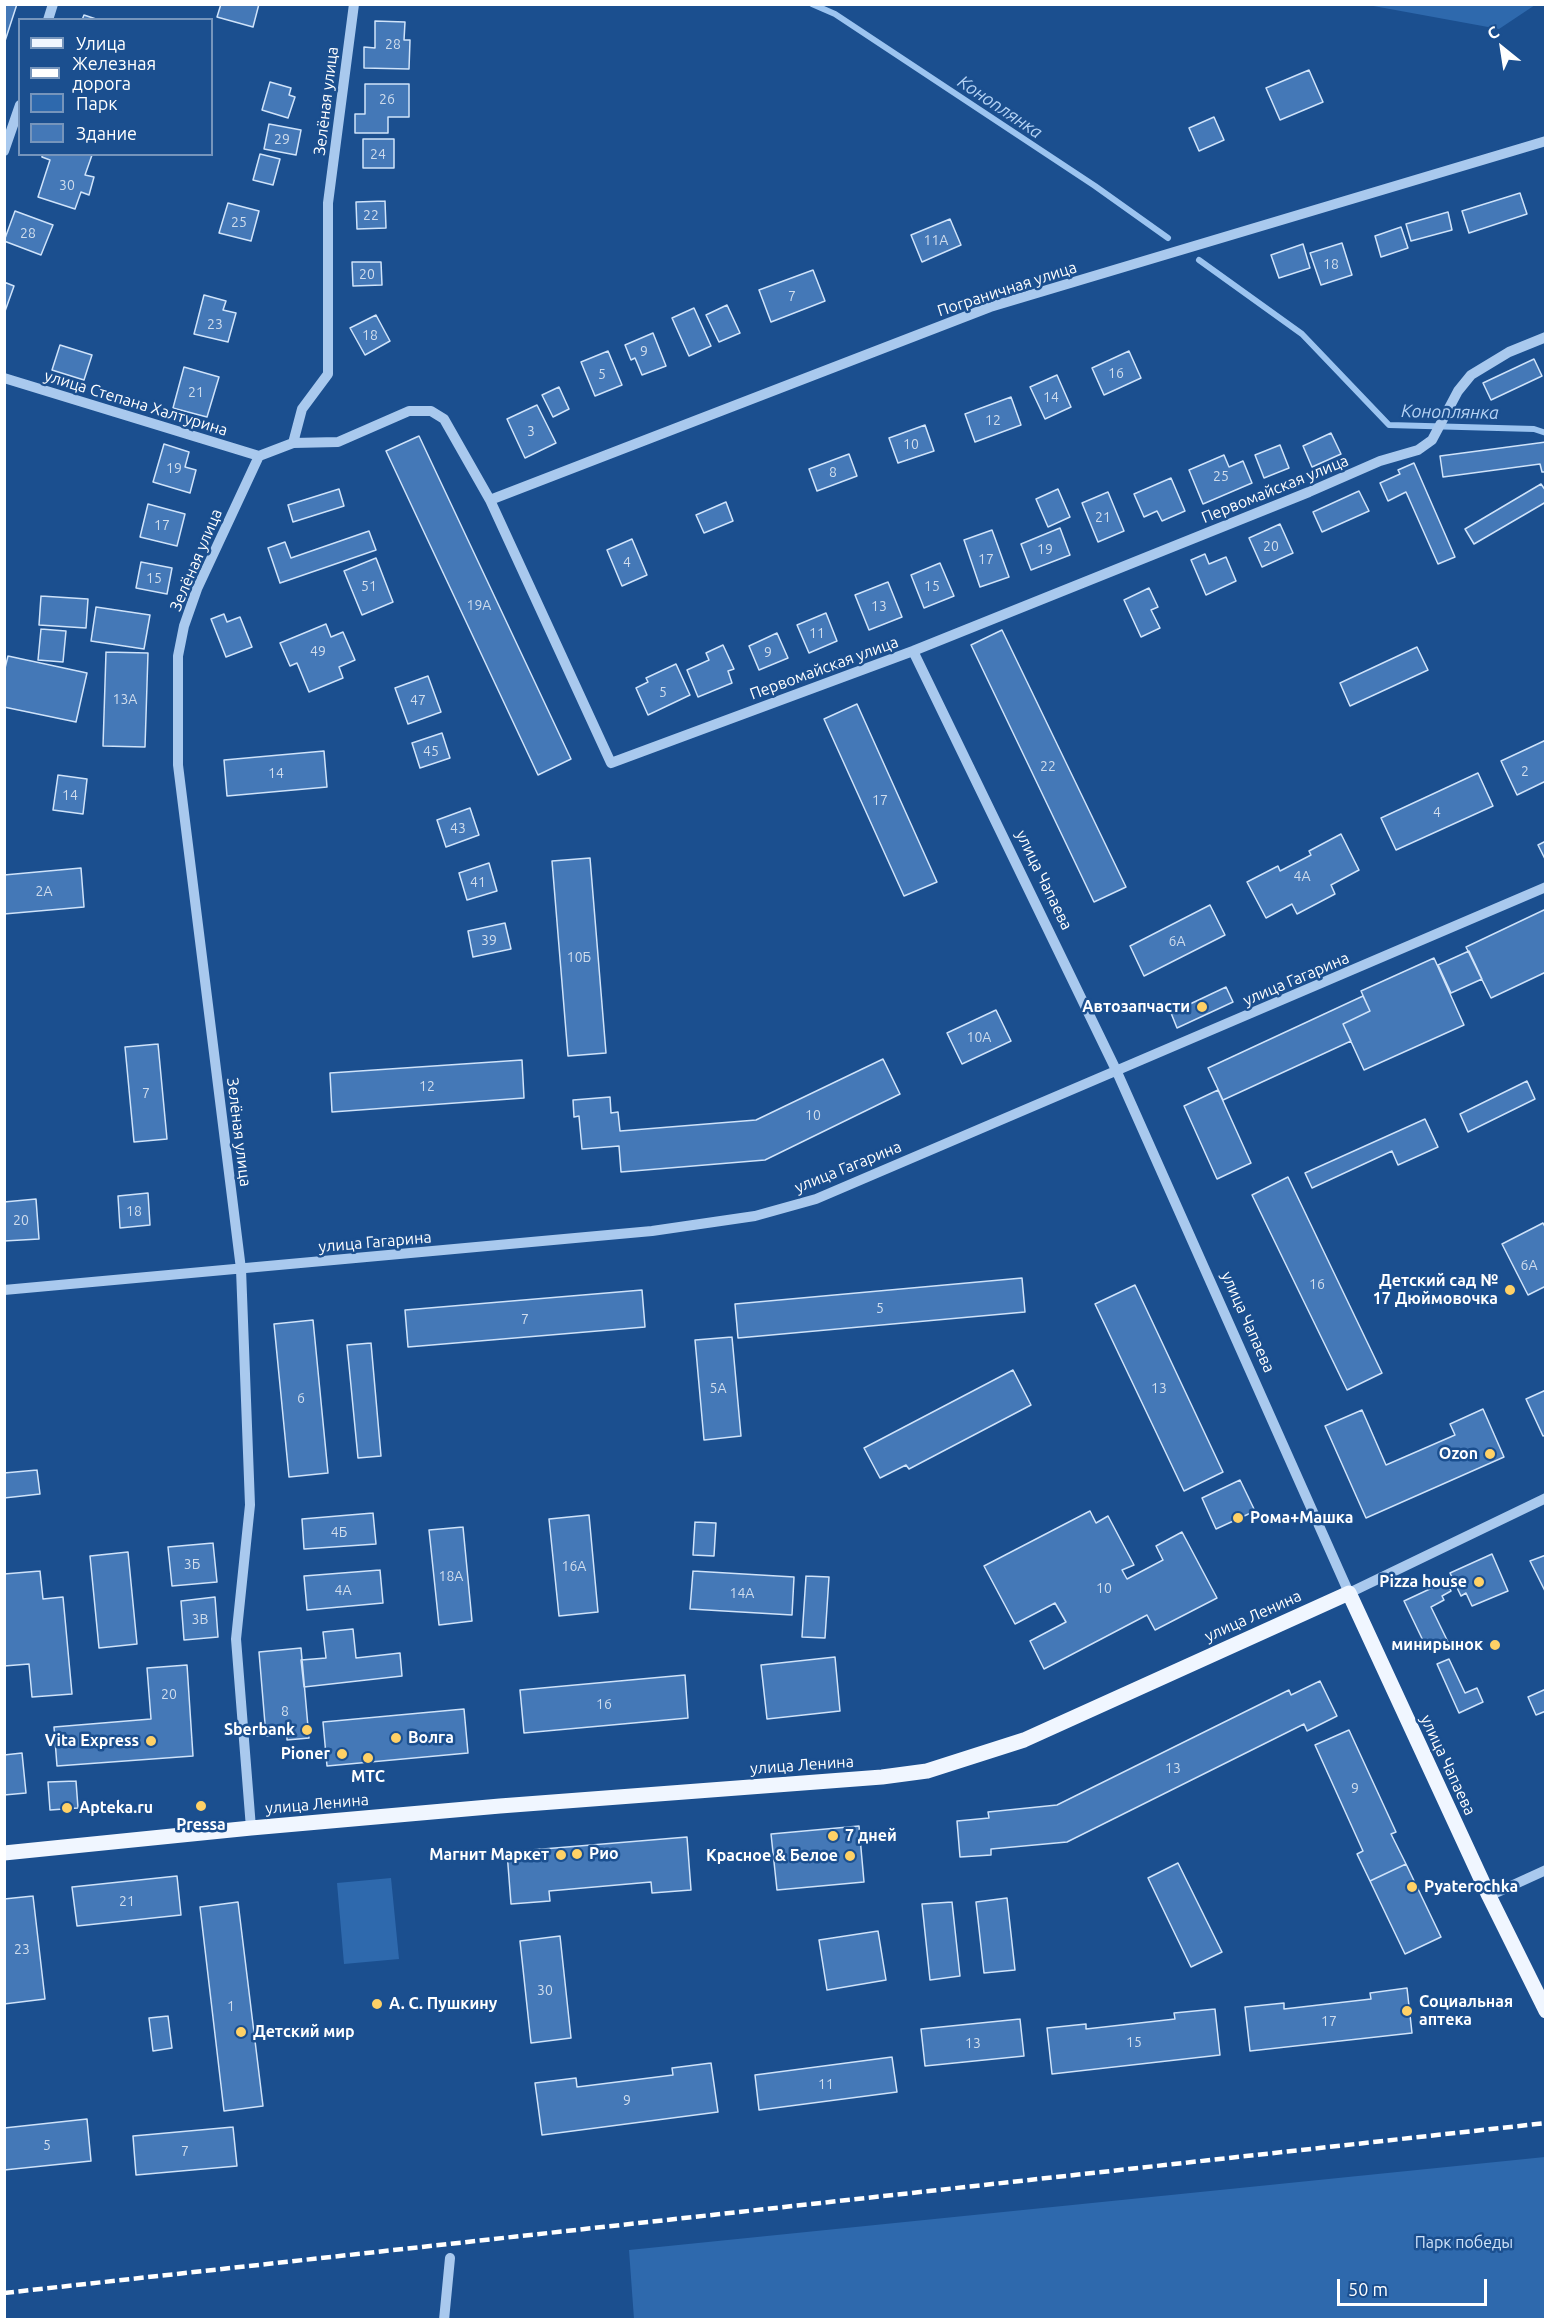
<!DOCTYPE html>
<html>
<head>
<meta charset="utf-8">
<style>
	body { margin:0 }
	#map { position:relative; width:1550px; height:2324px; overflow:hidden; background:#1b4f8f; font-family:Ubuntu,sans-serif }
	canvas { display:block }
	.frame { position:absolute; inset:0; border:6px solid #fff; pointer-events:none }
	.legend { position:absolute; left:18px; top:18px; width:195px; height:138px; box-sizing:border-box; background:#1b4f8f; border:2px solid #7695bc; margin:0; padding:8px 10px; list-style:none; font-size:18px; color:#fff }
	.legend li { display:flex; align-items:center; gap:12px; height:30px }
	.legend b { width:30px; border:2px solid #7695bc }
	.north { position:absolute; left:1472px; top:18px; width:60px; height:60px; -webkit-text-stroke:4px #1b4f8f; paint-order:stroke; rotate:330deg; font-size:16px; font-weight:700; line-height:24px; text-align:center; color:#fff }
	.north::after { content:''; display:block; margin:auto; width:21px; height:27px; background:#fff; clip-path:polygon(50% 0,100% 100%,50% 72%,0 100%) }
	.scale { position:absolute; left:1337px; top:2279px; width:150px; height:27px; box-sizing:border-box; border:3px solid #fff; border-top:0; padding-left:8px; font-size:18px; line-height:21px; white-space:nowrap; color:#fff; -webkit-text-stroke:4px #1b4f8f; paint-order:stroke }
</style>
</head>
<body>
<div id="map">
<canvas width="1550" height="2324"></canvas>
<div class="frame"></div>
<ul class="legend">
<li><b style="height:8px;background:#f0f6ff"></b>Улица</li>
<li><b style="height:8px;background:#fff"></b>Железная дорога</li>
<li><b style="height:16px;background:#2e69ad"></b>Парк</li>
<li><b style="height:16px;background:#4478b7"></b>Здание</li>
</ul>
<div class="north">С</div>
<div class="scale">50 m</div>
</div>
<script>
const ctx = document.querySelector('canvas').getContext('2d');
ctx.lineJoin = 'round';
function fillPath(path, color) { ctx.fillStyle = color; ctx.fill(path, 'evenodd'); }
const shape = rows => new Path2D(rows.map(r => 'M' + r).join(''));
function stroke(path, color, width, dash) { ctx.strokeStyle = color; ctx.lineWidth = width; ctx.lineCap = dash ? 'butt' : 'round'; ctx.setLineDash(dash || []); ctx.stroke(path); }
function drawText(font, color, halo, rows, align = 'center') {
  ctx.font = font + ' Ubuntu,sans-serif'; ctx.lineWidth = 5; ctx.setLineDash([]); ctx.textBaseline = 'middle'; ctx.strokeStyle = halo; ctx.fillStyle = color; for (const [text, x, y, turn = 0] of rows) {
    ctx.save(); ctx.translate(x, y); ctx.rotate((+turn || 0) * Math.PI / 180); ctx.textAlign = isNaN(turn) ? turn : align; if (halo) ctx.strokeText(text, 0, 0); ctx.fillText(text, 0, 0); ctx.restore();
  }
}
fillPath(shape([
	[1368,5,1535,5,1499,29],
	[391,1878,399,1959,344,1964,337,1883],
	[1545,2157,1545,2319,634,2319,629,2250]
]), '#2e69ad');
stroke(shape([
	[812,4,835,14,1095,186,1168,238],
	[1199,260,1302,334,1389,425,1534,429,1546,433]
]), '#9cc4f0', 6);
const building = shape([
	[4,4,17,4,5,41,4,41,4,4],
	[221,4,259,4,253,27,217,17,221,4],
	[84,15,99,20,82,20,84,15],
	[375,21,405,22,404,40,410,40,409,69,364,68,364,47,375,48,375,21],
	[1309,70,1323,102,1280,120,1266,88,1309,70],
	[270,82,291,88,289,95,295,97,288,118,262,110,270,82],
	[365,84,409,84,409,117,388,117,388,133,355,133,355,114,365,114,365,84],
	[1214,117,1224,140,1199,151,1189,128,1214,117],
	[269,124,301,130,296,155,264,149,269,124],
	[363,139,394,139,394,168,363,168,363,139],
	[42,154,92,155,85,175,94,177,89,195,81,192,75,209,38,197,50,160,42,157,42,154],
	[260,154,280,159,273,185,253,180,260,154],
	[1520,193,1527,214,1469,233,1462,211,1520,193],
	[385,201,386,228,357,229,356,202,385,201],
	[228,203,259,211,251,241,219,233,228,203],
	[15,211,53,225,41,255,4,241,15,211],
	[1448,212,1452,230,1411,241,1406,224,1448,212],
	[950,219,961,245,922,262,911,235,950,219],
	[1401,227,1408,248,1381,257,1375,236,1401,227],
	[1342,243,1352,275,1321,285,1310,253,1342,243],
	[1303,244,1310,268,1279,278,1271,255,1303,244],
	[352,262,381,262,382,285,353,286,352,262],
	[813,270,825,301,771,322,759,290,813,270],
	[4,282,14,286,4,314,4,282],
	[204,295,226,301,223,310,236,313,228,342,194,334,204,295],
	[727,305,740,333,719,342,706,315,727,305],
	[694,308,711,346,689,356,672,318,694,308],
	[376,315,390,341,365,355,350,328,376,315],
	[653,333,666,366,642,375,635,358,631,360,625,345,653,333],
	[60,345,92,355,84,380,52,370,60,345],
	[608,351,622,385,595,396,581,362,608,351],
	[1129,351,1141,378,1104,395,1092,368,1129,351],
	[1534,359,1542,376,1491,400,1483,383,1534,359],
	[184,367,219,377,207,417,173,408,184,367],
	[1057,375,1071,407,1045,419,1030,387,1057,375],
	[559,387,569,409,553,417,542,395,559,387],
	[1011,397,1021,425,975,442,965,414,1011,397],
	[537,405,556,443,525,458,507,419,537,405],
	[925,425,934,451,898,463,889,438,925,425],
	[1331,433,1341,454,1312,467,1303,446,1331,433],
	[419,436,571,759,538,775,386,451,419,436],
	[1546,442,1546,472,1542,472,1540,464,1443,477,1440,456,1546,442],
	[164,444,189,452,185,467,196,470,190,493,153,482,164,444],
	[1280,445,1289,468,1264,478,1255,455,1280,445],
	[849,454,857,476,817,491,809,469,849,454],
	[1224,455,1229,467,1243,461,1252,483,1203,504,1189,470,1224,455],
	[1414,463,1455,557,1438,564,1406,492,1388,501,1380,483,1400,474,1398,470,1414,463],
	[1171,478,1185,511,1162,521,1157,511,1144,517,1134,494,1171,478],
	[1541,484,1546,491,1546,502,1474,544,1465,529,1541,484],
	[339,489,344,506,293,522,288,505,339,489],
	[1058,489,1070,517,1048,527,1036,499,1058,489],
	[1359,491,1369,511,1322,532,1313,512,1359,491],
	[1108,492,1124,531,1098,542,1082,503,1108,492],
	[726,502,733,521,704,533,696,515,726,502],
	[148,504,185,514,177,546,140,537,148,504],
	[1280,524,1293,553,1262,567,1249,538,1280,524],
	[1060,528,1070,555,1031,570,1021,544,1060,528],
	[992,530,1009,577,980,587,964,540,992,530],
	[369,531,376,550,280,583,268,548,285,542,291,558,369,531],
	[632,539,647,575,622,586,607,550,632,539],
	[1205,554,1209,564,1226,557,1236,581,1206,595,1191,560,1205,554],
	[376,558,393,602,362,615,344,571,376,558],
	[141,562,172,568,167,594,136,588,141,562],
	[940,563,954,596,924,608,911,575,940,563],
	[888,582,902,617,869,630,855,595,888,582],
	[1149,588,1158,607,1151,610,1160,628,1141,637,1124,600,1149,588],
	[41,596,88,599,86,628,39,625,41,596],
	[96,607,150,615,144,649,91,641,96,607],
	[826,613,837,641,809,653,797,625,826,613],
	[224,614,227,622,240,617,252,647,226,657,211,619,224,614],
	[326,624,331,637,343,632,355,660,339,667,343,678,309,692,297,663,290,666,280,643,326,624],
	[41,629,66,631,63,662,38,660,41,629],
	[1002,630,1126,887,1094,902,971,645,1002,630],
	[777,633,788,658,759,670,749,646,777,633],
	[723,645,734,669,728,671,732,683,698,697,687,670,709,660,706,653,723,645],
	[1417,647,1428,670,1350,706,1340,683,1417,647],
	[106,652,148,653,145,747,103,746,106,652],
	[8,656,87,673,76,722,4,707,4,672,8,656],
	[676,664,690,695,648,715,636,688,648,682,646,678,676,664],
	[428,676,441,712,408,724,395,688,428,676],
	[857,704,937,882,904,896,824,719,857,704],
	[442,733,450,758,420,768,412,743,442,733],
	[1546,740,1546,781,1517,795,1501,761,1546,740],
	[324,751,327,787,227,796,224,760,324,751],
	[1478,773,1493,806,1396,850,1381,818,1478,773],
	[58,775,87,779,83,814,53,810,58,775],
	[470,808,479,835,446,847,437,820,470,808],
	[1341,834,1359,870,1331,885,1335,894,1297,914,1292,904,1266,918,1247,882,1278,866,1280,871,1311,855,1309,851,1341,834],
	[1546,841,1546,861,1538,845,1546,841],
	[590,858,606,1053,568,1056,552,861,590,858],
	[489,863,497,891,467,900,459,873,489,863],
	[81,868,84,907,4,914,4,875,81,868],
	[1210,905,1225,935,1144,976,1130,946,1210,905],
	[1546,909,1546,972,1491,998,1466,947,1546,909],
	[505,923,511,949,473,957,468,931,505,923],
	[1469,951,1482,979,1451,993,1438,965,1469,951],
	[1434,958,1464,1025,1364,1070,1343,1024,1370,1011,1361,991,1434,958],
	[1226,987,1233,1002,1177,1028,1171,1013,1226,987],
	[1363,996,1370,1011,1343,1024,1351,1041,1223,1100,1208,1068,1363,996],
	[996,1010,1011,1041,962,1064,947,1033,996,1010],
	[158,1044,167,1139,134,1142,125,1047,158,1044],
	[883,1059,900,1094,765,1160,621,1172,619,1146,582,1149,579,1116,574,1117,573,1100,610,1097,611,1113,618,1112,620,1131,756,1120,883,1059],
	[522,1060,524,1098,332,1112,330,1073,522,1060],
	[1527,1081,1535,1099,1468,1132,1460,1114,1527,1081],
	[1218,1090,1251,1163,1217,1179,1184,1106,1218,1090],
	[1425,1119,1438,1147,1398,1165,1392,1151,1312,1188,1305,1173,1425,1119],
	[1288,1177,1382,1373,1347,1390,1252,1195,1288,1177],
	[148,1193,150,1225,120,1228,118,1196,148,1193],
	[36,1199,39,1239,4,1241,4,1202,36,1199],
	[1543,1223,1546,1229,1546,1286,1528,1295,1502,1244,1543,1223],
	[1022,1278,1025,1312,738,1338,735,1304,1022,1278],
	[1135,1285,1223,1472,1184,1491,1095,1304,1135,1285],
	[642,1290,645,1327,408,1347,405,1310,642,1290],
	[313,1320,328,1473,289,1477,274,1324,313,1320],
	[732,1337,741,1436,704,1440,695,1340,732,1337],
	[371,1343,381,1456,358,1458,347,1345,371,1343],
	[1013,1370,1031,1405,909,1469,906,1465,880,1478,864,1448,1013,1370],
	[1546,1390,1546,1435,1543,1436,1526,1399,1546,1390],
	[1483,1409,1504,1457,1366,1518,1325,1426,1362,1410,1386,1465,1455,1435,1450,1424,1483,1409],
	[37,1470,40,1494,4,1498,4,1473,37,1470],
	[1240,1480,1255,1511,1216,1529,1202,1498,1240,1480],
	[1090,1511,1096,1523,1108,1516,1134,1565,1122,1570,1127,1579,1163,1560,1156,1546,1182,1532,1217,1598,1155,1630,1147,1615,1044,1669,1030,1641,1066,1622,1055,1603,1015,1624,984,1566,1090,1511],
	[373,1513,376,1544,304,1549,302,1519,373,1513],
	[589,1515,598,1612,559,1616,549,1519,589,1515],
	[695,1522,716,1523,714,1556,693,1555,695,1522],
	[463,1527,472,1621,439,1625,429,1530,463,1527],
	[213,1543,217,1582,172,1586,168,1547,213,1543],
	[128,1552,137,1644,99,1648,90,1556,128,1552],
	[1492,1554,1508,1591,1472,1606,1466,1593,1461,1596,1450,1573,1492,1554],
	[1546,1555,1546,1593,1530,1561,1546,1555],
	[380,1570,383,1603,307,1610,304,1576,380,1570],
	[40,1571,43,1599,63,1597,72,1694,32,1697,29,1664,4,1666,4,1574,40,1571],
	[693,1571,794,1577,792,1615,690,1609,693,1571],
	[806,1576,829,1577,825,1638,802,1637,806,1576],
	[1447,1581,1451,1591,1442,1596,1444,1600,1431,1607,1448,1642,1428,1651,1404,1601,1447,1581],
	[215,1597,218,1637,184,1640,181,1601,215,1597],
	[353,1629,356,1658,400,1653,402,1676,304,1687,301,1660,326,1658,323,1632,353,1629],
	[301,1648,309,1738,287,1740,287,1734,266,1736,259,1652,301,1648],
	[835,1657,840,1711,767,1719,761,1665,835,1657],
	[1449,1659,1465,1693,1477,1688,1483,1702,1459,1713,1437,1664,1449,1659],
	[187,1665,193,1756,57,1766,54,1727,151,1719,147,1668,187,1665],
	[685,1675,688,1718,524,1733,520,1690,685,1675],
	[1320,1681,1337,1716,1307,1731,1304,1724,1067,1842,991,1849,991,1855,960,1857,957,1821,989,1818,988,1812,1057,1805,1289,1690,1291,1695,1320,1681],
	[1546,1689,1546,1711,1536,1715,1528,1697,1546,1689],
	[464,1709,468,1753,327,1766,323,1722,464,1709],
	[1349,1730,1396,1832,1391,1834,1406,1864,1370,1881,1357,1854,1363,1851,1315,1745,1349,1730],
	[22,1753,26,1793,4,1795,4,1755,22,1753],
	[76,1781,78,1808,50,1810,48,1782,76,1781],
	[859,1826,864,1882,777,1890,771,1834,859,1826],
	[687,1837,691,1890,652,1893,651,1882,549,1891,550,1901,511,1904,507,1852,687,1837],
	[1178,1863,1222,1952,1191,1967,1148,1878,1178,1863],
	[1406,1864,1441,1937,1405,1954,1370,1881,1406,1864],
	[177,1876,181,1915,77,1926,72,1887,177,1876],
	[33,1896,45,1999,4,2004,4,1899,33,1896],
	[1007,1898,1015,1970,984,1973,976,1902,1007,1898],
	[238,1902,263,2106,224,2111,200,1907,238,1902],
	[952,1902,960,1976,930,1980,922,1904,952,1902],
	[878,1931,886,1980,827,1990,819,1940,878,1931],
	[560,1936,571,2038,531,2043,520,1941,560,1936],
	[1407,1988,1412,2033,1250,2051,1245,2007,1284,2003,1284,2009,1371,1999,1370,1993,1407,1988],
	[1215,2009,1220,2055,1052,2074,1047,2028,1086,2024,1086,2029,1175,2019,1174,2013,1215,2009],
	[168,2016,172,2048,153,2051,149,2018,168,2016],
	[1020,2019,1024,2056,925,2066,921,2029,1020,2019],
	[892,2057,897,2092,759,2110,755,2075,892,2057],
	[711,2063,718,2112,542,2135,535,2083,576,2078,577,2087,673,2075,672,2068,711,2063],
	[87,2119,91,2161,4,2170,4,2128,87,2119],
	[233,2127,237,2166,136,2175,133,2136,233,2127]
]);
fillPath(building, '#4478b7');
stroke(building, '#cfe3fa', 1.5);
stroke(shape([
	[48,20,53,4],
	[4,151,20,105],
	[4,378,259,456],
	[293,443,302,409,328,374,328,203,354,4],
	[259,456,293,443,338,442,409,411,431,411,444,419,490,500,611,763,913,651,1309,492,1380,461,1418,450,1432,440,1458,391,1471,375,1509,352,1546,337],
	[490,500,990,307,1546,141],
	[913,651,1117,1072,1349,1593,1546,1498],
	[4,1290,652,1231,755,1216,816,1199,1546,887],
	[251,1828,236,1639,250,1505,241,1269,178,765,178,656,184,626,197,589,259,456],
	[1489,1896,1546,1870],
	[444,2320,450,2258]
]), '#a9c9ee', 10);
stroke(shape([
	[4,1853,251,1828,500,1806,882,1777,927,1771,1024,1740,1349,1593,1489,1896,1546,2011]
]), '#f0f6ff', 15);
stroke(shape([
	[4,2293,1546,2123]
]), '#fff', 4.5, [10, 4.5]);
for (const [x, y, r, color] of [
	[1202,1007,6,"#ffd166"],
	[1510,1290,6,"#ffd166"],
	[1490,1454,6,"#ffd166"],
	[1238,1518,6,"#ffd166"],
	[1479,1582,6,"#ffd166"],
	[1495,1645,6,"#ffd166"],
	[307,1730,6,"#ffd166"],
	[396,1738,6,"#ffd166"],
	[151,1741,6,"#ffd166"],
	[342,1754,6,"#ffd166"],
	[368,1758,6,"#ffd166"],
	[201,1806,6,"#ffd166"],
	[67,1808,6,"#ffd166"],
	[833,1836,6,"#ffd166"],
	[577,1854,6,"#ffd166"],
	[561,1855,6,"#ffd166"],
	[850,1856,6,"#ffd166"],
	[1412,1887,6,"#ffd166"],
	[377,2004,6,"#ffd166"],
	[1407,2011,6,"#ffd166"],
	[241,2032,6,"#ffd166"]
]) { const dot = new Path2D(); dot.arc(x, y, r, 0, 2 * Math.PI); ctx.fillStyle = color; ctx.fill(dot); stroke(dot, '#1b4f8f', 2); }
drawText('14px', '#d0dded', null, [
	["28",393,44],
	["26",387,99],
	["29",282,139],
	["24",378,154],
	["30",67,185],
	["22",371,215],
	["25",239,222],
	["28",28,233],
	["11А",936,240],
	["18",1331,264],
	["20",367,274],
	["7",792,296],
	["23",215,324],
	["18",370,335],
	["9",644,351],
	["16",1116,373],
	["5",602,374],
	["21",196,392],
	["14",1051,397],
	["12",993,420],
	["3",531,431],
	["10",911,444],
	["19",174,468],
	["8",833,472],
	["25",1221,476],
	["21",1103,517],
	["17",162,525],
	["20",1271,546],
	["19",1045,549],
	["17",986,559],
	["4",627,562],
	["15",154,578],
	["51",369,586],
	["15",932,586],
	["19А",479,605],
	["13",879,606],
	["11",817,633],
	["49",318,651],
	["9",768,652],
	["5",663,692],
	["13А",125,699],
	["47",418,700],
	["45",431,751],
	["22",1048,766],
	["2",1525,771],
	["14",276,773],
	["14",70,795],
	["17",880,800],
	["4",1437,812],
	["43",458,828],
	["4А",1302,876],
	["41",478,882],
	["2А",44,891],
	["39",489,940],
	["6А",1177,941],
	["10Б",579,957],
	["10А",979,1037],
	["12",427,1086],
	["7",146,1093],
	["10",813,1115],
	["18",134,1211],
	["20",21,1220],
	["6А",1529,1265],
	["16",1317,1284],
	["5",880,1308],
	["7",525,1319],
	["5А",718,1388],
	["13",1159,1388],
	["6",301,1398],
	["4Б",339,1532],
	["3Б",192,1564],
	["16А",574,1566],
	["18А",451,1576],
	["10",1104,1588],
	["4А",343,1590],
	["14А",742,1593],
	["3В",200,1619],
	["20",169,1694],
	["16",604,1704],
	["8",285,1711],
	["13",1173,1768],
	["9",1355,1788],
	["21",127,1901],
	["23",22,1949],
	["30",545,1990],
	["1",231,2006],
	["17",1329,2021],
	["15",1134,2042],
	["13",973,2043],
	["11",826,2084],
	["9",627,2100],
	["5",47,2145],
	["7",185,2151]
]);
drawText('16px', '#fff', '#1b4f8f', [
	["Зелёная улица",326,101,-83],
	["Пограничная улица",1007,289,-18],
	["улица Степана Халтурина",136,403,17],
	["Первомайская улица",1275,489,-22],
	["Зелёная улица",196,560,-67],
	["Первомайская улица",824,668,-20],
	["улица Чапаева",1044,880,64],
	["улица Гагарина",1296,979,-23],
	["Зелёная улица",239,1132,83],
	["улица Гагарина",848,1167,-22],
	["улица Гагарина",375,1242,-5],
	["улица Чапаева",1248,1322,66],
	["улица Ленина",1253,1616,-24],
	["улица Ленина",802,1765,-4],
	["улица Чапаева",1448,1765,65],
	["улица Ленина",317,1804,-5]
]);
drawText('bold 16px', '#fff', '#1b4f8f', [
	["Автозапчасти",1190,1007],
	["Детский сад №",1498,1281],
	["17 Дюймовочка",1498,1299],
	["Ozon",1478,1454],
	["Рома+Машка",1250,1518,"left"],
	["Pizza house",1467,1582],
	["минирынок",1483,1645],
	["Sberbank",295,1730],
	["Волга",408,1738,"left"],
	["Vita Express",139,1741],
	["Pioner",330,1754],
	["МТС",368,1777,"center"],
	["Apteka.ru",79,1808,"left"],
	["Pressa",201,1825,"center"],
	["7 дней",845,1836,"left"],
	["Рио",589,1854,"left"],
	["Магнит Маркет",549,1855],
	["Красное & Белое",838,1856],
	["Pyaterochka",1424,1887,"left"],
	["Социальная",1419,2002,"left"],
	["аптека",1419,2020,"left"],
	["А. С. Пушкину",389,2004,"left"],
	["Детский мир",253,2032,"left"]
], 'right');
drawText('16px', '#cfe3fa', '#1b4f8f', [
	["Парк победы",1464,2243]
]);
drawText('italic 18px', '#b5d3f5', '#1b4f8f', [
	["Коноплянка",1000,107,34],
	["Коноплянка",1450,412,1]
]);
</script>
</body>
</html>
